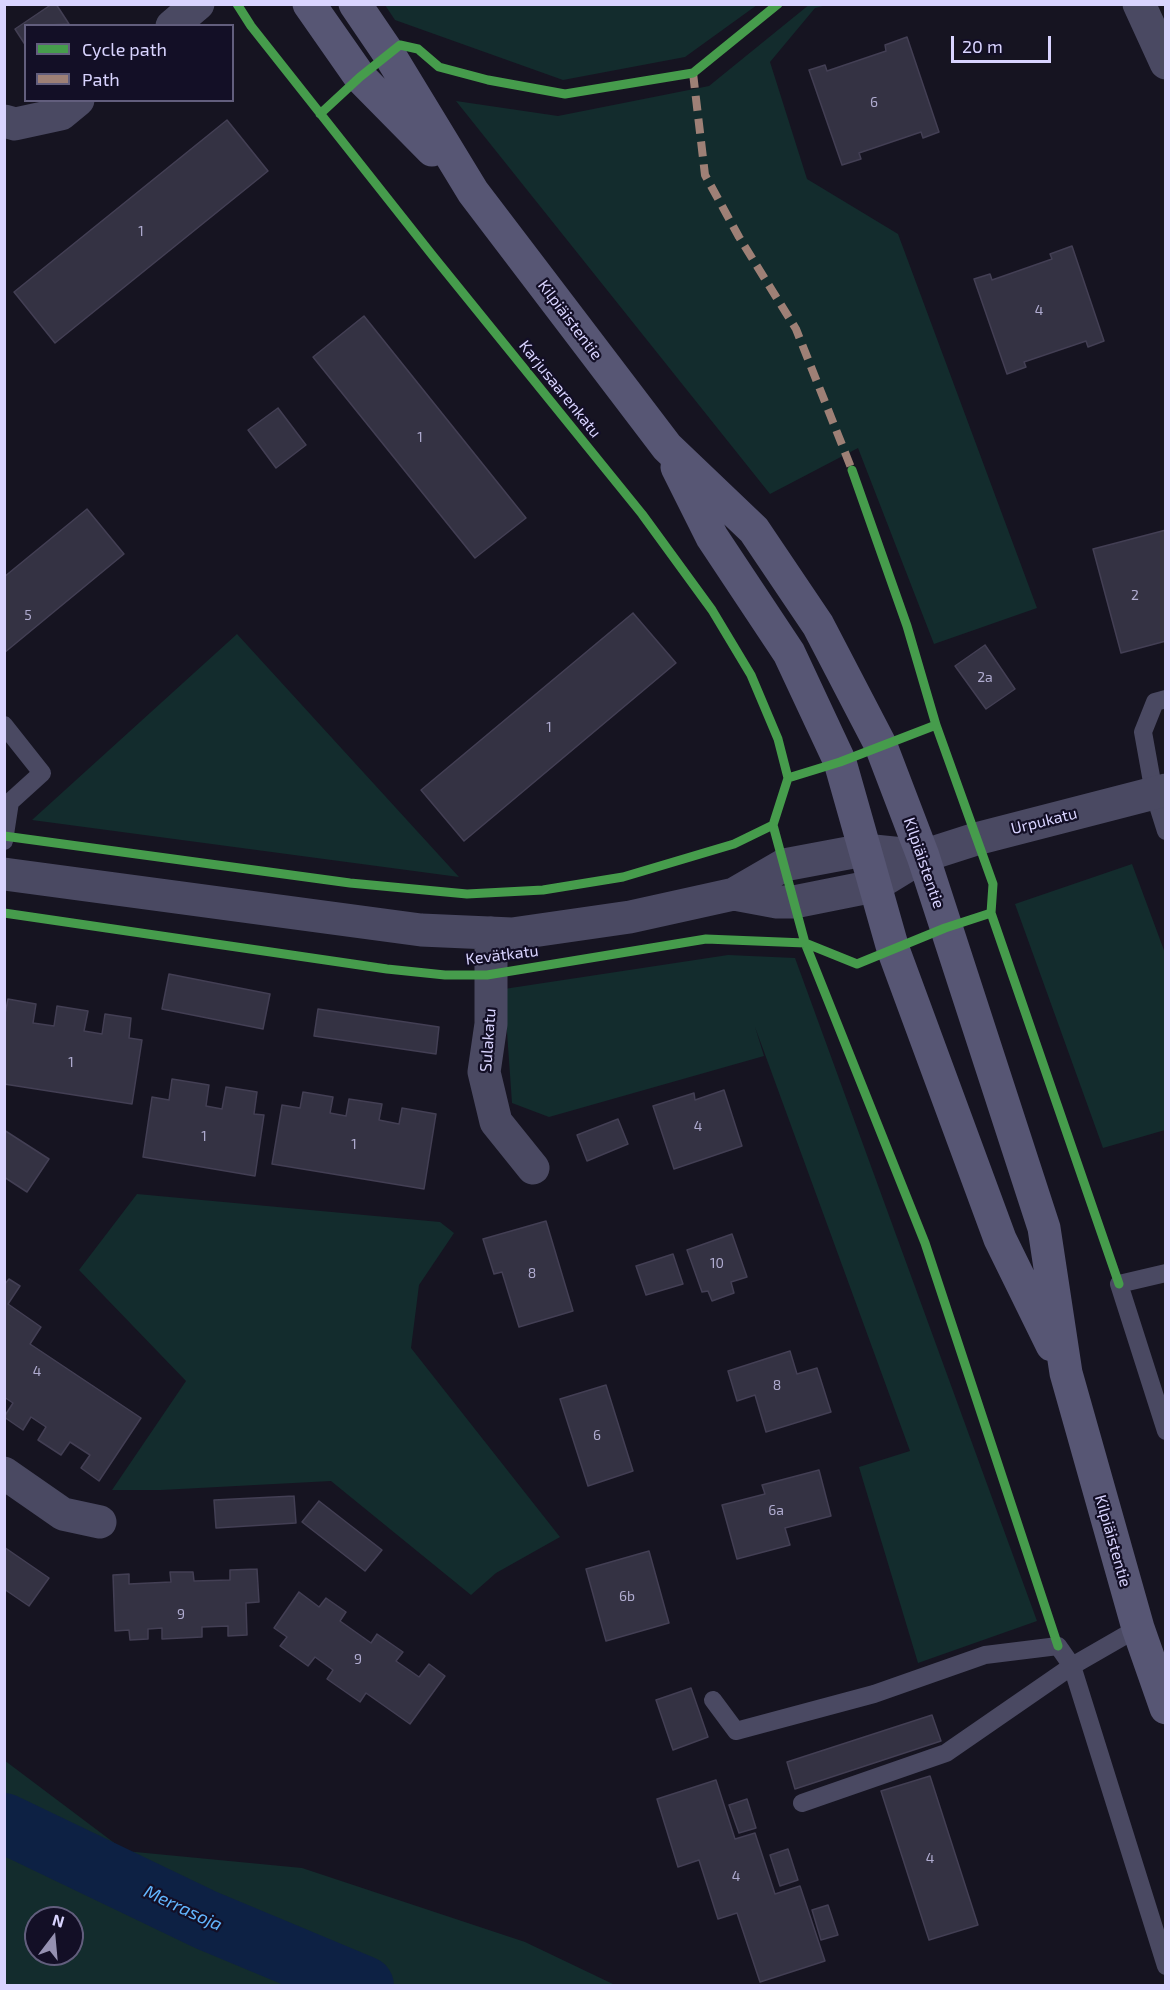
<!DOCTYPE html>
<html>
<head>
<meta charset="utf-8">
<style>
	body { margin:0 }
	#map { position:relative; width:1170px; height:1990px; overflow:hidden; background:#161421; font-family:"Exo 2",sans-serif }
	canvas { display:block }
	.frame { position:absolute; inset:0; border:6px solid #d9d4ff; pointer-events:none }
	.legend { position:absolute; left:24px; top:24px; width:210px; height:78px; box-sizing:border-box; background:#130f26; border:2px solid #625e7d; margin:0; padding:8px 10px; list-style:none; font-size:18px; color:#d9d4ff }
	.legend li { display:flex; align-items:center; gap:12px; height:30px }
	.legend b { width:30px; border:2px solid #625e7d }
	.north { position:absolute; left:24px; top:1906px; width:60px; height:60px; box-sizing:border-box; background:#130f26; border:2px solid #625e7d; border-radius:50%; rotate:16deg; font-size:16px; font-weight:700; line-height:24px; text-align:center; color:#d9d4ff }
	.north::after { content:''; display:block; margin:auto; width:21px; height:27px; background:#9591b1; clip-path:polygon(50% 0,100% 100%,50% 72%,0 100%) }
	.scale { position:absolute; left:951px; top:36px; width:100px; height:27px; box-sizing:border-box; border:3px solid #d9d4ff; border-top:0; padding-left:8px; font-size:18px; line-height:21px; white-space:nowrap; color:#d9d4ff; -webkit-text-stroke:4px #130f26; paint-order:stroke }
</style>
</head>
<body>
<div id="map">
<canvas width="1170" height="1990"></canvas>
<div class="frame"></div>
<ul class="legend">
<li><b style="height:8px;background:#469c4c"></b>Cycle path</li>
<li><b style="height:8px;background:#9e8076"></b>Path</li>
</ul>
<div class="north">N</div>
<div class="scale">20 m</div>
</div>
<script>
const ctx = document.querySelector('canvas').getContext('2d');
ctx.lineJoin = 'round';
function fillPath(path, color) { ctx.fillStyle = color; ctx.fill(path, 'evenodd'); }
const shape = rows => new Path2D(rows.map(r => 'M' + r).join(''));
function stroke(path, color, width, dash) { ctx.strokeStyle = color; ctx.lineWidth = width; ctx.lineCap = dash ? 'butt' : 'round'; ctx.setLineDash(dash || []); ctx.stroke(path); }
function drawText(font, color, halo, rows, align = 'center') {
  ctx.font = font + ' "Exo 2",sans-serif'; ctx.lineWidth = 4.5; ctx.setLineDash([]); ctx.textBaseline = 'middle'; ctx.strokeStyle = halo; ctx.fillStyle = color; for (const [text, x, y, turn = 0] of rows) {
    ctx.save(); ctx.translate(x, y); ctx.rotate((+turn || 0) * Math.PI / 180); ctx.textAlign = isNaN(turn) ? turn : align; if (halo) ctx.strokeText(text, 0, 0); ctx.fillText(text, 0, 0); ctx.restore();
  }
}
fillPath(shape([
	[810,4,827,5,815,8,770,62,807,179,898,234,1037,608,934,644,858,448,770,494,456,101,558,116,709,86],
	[385,5,757,5,685,57,563,80,395,20],
	[237,634,459,877,32,820],
	[1132,864,1165,953,1165,1130,1103,1148,1015,904],
	[728,955,795,958,1037,1621,918,1663,859,1467,910,1451,755,1027,764,1056,549,1117,512,1103,504,989],
	[137,1194,440,1222,454,1233,419,1285,411,1348,560,1537,496,1573,471,1595,331,1481,161,1490,112,1490,186,1381,79,1270],
	[4,1760,125,1851,302,1868,525,1942,615,1985,5,1985],
	[36,1918,72,1918,72,1954,36,1954]
]), '#132c2d');
stroke(shape([
	[4,1823,206,1920,364,1986]
]), '#0d2144', 60);
const building = shape([
	[52,4,56,4,69,24,26,26,26,46,15,29,52,4],
	[907,37,939,132,923,138,921,132,859,153,861,159,842,165,809,70,825,65,827,71,886,51,885,45,907,37],
	[227,120,268,171,55,343,14,292,227,120],
	[1072,246,1104,341,1088,347,1086,341,1024,362,1026,367,1007,374,974,279,990,274,992,280,1052,259,1050,254,1072,246],
	[364,316,526,518,475,558,313,357,364,316],
	[278,408,306,445,276,468,248,430,278,408],
	[87,509,124,554,4,653,4,577,87,509],
	[1166,530,1166,641,1121,653,1093,549,1166,530],
	[633,613,676,663,464,841,421,790,633,613],
	[985,645,1015,689,986,709,955,666,985,645],
	[169,974,270,994,263,1029,162,1009,169,974],
	[8,999,36,1004,33,1023,54,1026,57,1006,88,1011,84,1031,102,1034,105,1014,131,1018,129,1038,142,1040,132,1104,4,1084,4,1019,8,999],
	[318,1009,439,1027,436,1054,314,1036,318,1009],
	[172,1079,209,1085,206,1106,222,1109,226,1087,257,1092,254,1114,264,1115,255,1176,143,1157,152,1097,169,1100,172,1079],
	[724,1090,742,1146,674,1169,653,1106,694,1093,695,1100,724,1090],
	[303,1092,333,1097,330,1113,346,1116,349,1099,382,1104,379,1120,399,1124,402,1108,436,1114,424,1189,272,1164,282,1105,300,1108,303,1092],
	[618,1119,628,1144,587,1161,577,1135,618,1119],
	[4,1130,49,1159,27,1192,4,1177,4,1130],
	[546,1221,573,1311,519,1327,502,1272,494,1274,483,1239,546,1221],
	[732,1234,747,1277,731,1282,734,1293,712,1301,708,1291,702,1292,687,1250,732,1234],
	[673,1254,683,1284,646,1295,636,1266,673,1254],
	[9,1279,20,1286,8,1304,41,1327,30,1344,141,1418,99,1481,81,1468,90,1455,70,1442,61,1455,38,1440,46,1427,31,1417,23,1430,4,1417,13,1403,4,1397,4,1285,9,1279],
	[790,1351,797,1374,817,1368,831,1412,766,1432,755,1395,737,1401,728,1371,790,1351],
	[606,1385,633,1471,588,1486,560,1399,606,1385],
	[819,1470,831,1516,785,1528,790,1545,737,1559,722,1505,765,1494,762,1485,819,1470],
	[294,1496,296,1523,216,1528,214,1500,294,1496],
	[319,1501,382,1550,365,1571,302,1522,319,1501],
	[4,1547,49,1578,29,1606,4,1589,4,1547],
	[649,1551,669,1623,606,1641,586,1569,649,1551],
	[257,1569,259,1602,246,1603,247,1635,228,1636,228,1626,202,1627,202,1637,162,1639,162,1628,148,1629,148,1639,130,1640,129,1630,115,1631,113,1575,129,1574,129,1584,171,1582,170,1572,193,1572,194,1581,230,1580,230,1570,257,1569],
	[299,1592,319,1607,326,1598,346,1612,340,1621,371,1643,377,1634,403,1652,396,1661,419,1677,429,1664,445,1676,410,1724,366,1693,360,1702,327,1679,333,1670,315,1657,308,1666,280,1646,287,1637,274,1628,299,1592],
	[691,1688,708,1737,673,1750,656,1700,691,1688],
	[932,1715,941,1741,795,1789,787,1762,932,1715],
	[930,1776,978,1925,929,1940,881,1791,930,1776],
	[716,1780,735,1839,755,1833,775,1894,800,1886,825,1961,760,1982,737,1913,718,1919,699,1860,678,1867,657,1799,716,1780],
	[747,1799,756,1828,739,1833,729,1805,747,1799],
	[788,1849,798,1880,780,1886,770,1855,788,1849],
	[828,1905,838,1935,821,1940,812,1910,828,1905]
]);
fillPath(building, '#343243');
stroke(building, '#433f54', 1.5);
stroke(shape([
	[1166,699,1155,702,1143,732,1154,793,1166,831],
	[4,725,42,773,10,802,4,841],
	[1166,1273,1119,1284,1166,1431],
	[713,1700,736,1731,874,1694,985,1655,1058,1646,1072,1666,1166,1966],
	[802,1803,946,1753,1072,1666,1138,1628]
]), '#4a4962', 18);
stroke(shape([
	[1139,4,1166,63],
	[172,26,198,4],
	[4,121,15,124,61,114,78,100],
	[4,874,421,930,512,934,630,917,734,894,784,865,864,850,923,856],
	[734,894,777,902,794,902,874,886,923,856,976,839,1166,790],
	[491,933,491,1024,484,1072,496,1122,533,1168],
	[4,1473,63,1514,100,1522]
]), '#4a4962', 33);
stroke(shape([
	[309,4,360,77,432,150],
	[355,4,389,54,473,192,667,447,754,530,818,625,881,746,923,856,1044,1228,1066,1373,1138,1628,1166,1708],
	[677,467,712,537,789,653,840,762,893,949,1000,1239,1052,1345]
]), '#575674', 33);
stroke(shape([
	[693,73,705,175,739,237,796,329,852,470]
]), '#9e8076', 8, [15, 8]);
stroke(shape([
	[237,4,251,26,433,256,642,514,712,610,751,675,778,739,788,778,773,825],
	[320,114,360,77,400,45,418,49,439,67,488,80,565,94,693,73,778,4],
	[852,470,907,626,936,725,993,884,991,913,1119,1284],
	[788,778,840,762,936,725],
	[773,825,805,943,925,1243,1058,1646],
	[4,836,350,883,467,894,543,890,623,877,734,844,773,825],
	[4,913,387,969,445,975,487,975,706,939,805,943,857,964,945,928,991,913]
]), '#469c4c', 9);
drawText('14px', '#b0acd0', null, [
	["6",874,102],
	["1",141,231],
	["4",1039,310],
	["1",420,437],
	["2",1135,595],
	["5",28,615],
	["2a",985,677],
	["1",549,727],
	["1",71,1062],
	["4",698,1126],
	["1",204,1136],
	["1",354,1144],
	["10",717,1263],
	["8",532,1273],
	["4",37,1371],
	["8",777,1385],
	["6",597,1435],
	["6a",776,1510],
	["6b",627,1596],
	["9",181,1614],
	["9",358,1659],
	["4",930,1858],
	["4",736,1876]
]);
drawText('16px', '#d9d4ff', '#130f26', [
	["Kilpiäistentie",570,320,53],
	["Karjusaarenkatu",560,389,51],
	["Urpukatu",1044,821,-14],
	["Kilpiäistentie",924,863,71],
	["Kevätkatu",502,955,-7],
	["Sulakatu",488,1040,-86],
	["Kilpiäistentie",1113,1541,74]
]);
drawText('italic 18px', '#62b6ff', '#130f26', [
	["Merrasoja",183,1908,25]
]);
</script>
</body>
</html>
